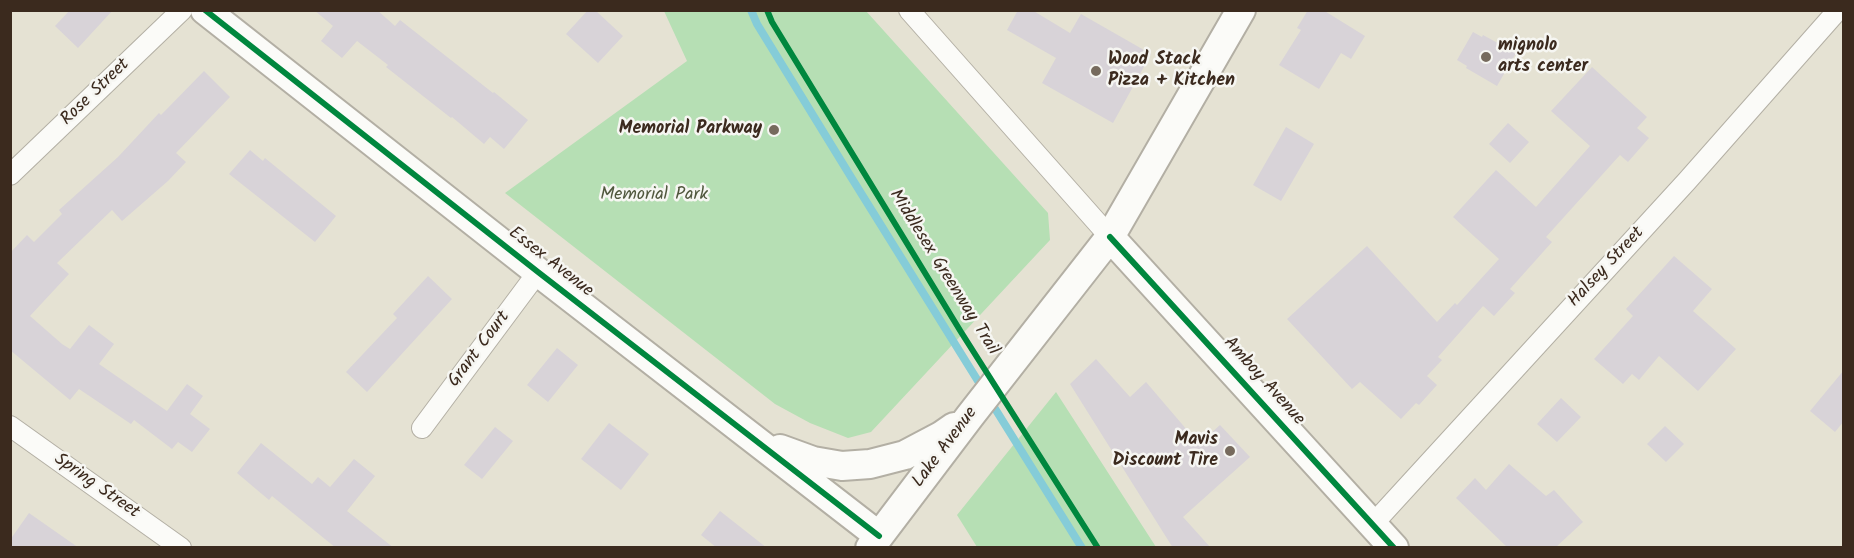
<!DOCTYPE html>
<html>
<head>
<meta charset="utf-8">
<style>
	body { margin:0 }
	#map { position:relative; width:1854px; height:558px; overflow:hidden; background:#e5e2d3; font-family:Kalam,sans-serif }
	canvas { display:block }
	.frame { position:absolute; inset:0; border:12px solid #3b2a1e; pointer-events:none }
</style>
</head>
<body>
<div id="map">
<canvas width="1854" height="558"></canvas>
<div class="frame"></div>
</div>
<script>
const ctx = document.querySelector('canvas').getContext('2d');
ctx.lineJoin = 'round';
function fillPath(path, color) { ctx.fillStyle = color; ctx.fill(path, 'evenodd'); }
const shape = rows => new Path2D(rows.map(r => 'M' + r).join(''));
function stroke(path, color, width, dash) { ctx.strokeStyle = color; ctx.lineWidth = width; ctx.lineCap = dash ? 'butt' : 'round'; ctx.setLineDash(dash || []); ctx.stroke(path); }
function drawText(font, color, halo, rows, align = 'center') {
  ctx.font = font + ' Kalam,sans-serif'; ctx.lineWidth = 5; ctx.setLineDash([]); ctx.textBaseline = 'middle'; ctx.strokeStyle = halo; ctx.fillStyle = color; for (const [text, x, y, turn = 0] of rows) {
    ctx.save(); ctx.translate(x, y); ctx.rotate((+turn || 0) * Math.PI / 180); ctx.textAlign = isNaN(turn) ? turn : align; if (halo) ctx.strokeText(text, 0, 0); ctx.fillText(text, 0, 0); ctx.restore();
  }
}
fillPath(shape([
	[664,11,866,11,1048,213,1050,240,871,432,848,438,810,423,775,404,505,193,687,61],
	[1056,392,1156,547,977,547,957,515]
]), '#b6dfb4');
stroke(shape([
	[751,10,757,24,851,177,983,389],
	[989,399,1082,548]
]), '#85ccd8', 8);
fillPath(shape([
	[70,10,113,10,78,48,55,26],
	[314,10,377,10,395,26,400,20,493,93,494,92,528,120,504,149,490,137,484,144,452,117,451,118,386,67,388,65,357,41,342,58,321,41,333,26],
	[588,10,595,10,623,36,598,63,566,34],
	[1018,10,1032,10,1070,33,1081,14,1151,54,1113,123,1042,83,1056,58,1007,30],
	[1308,10,1323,10,1365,36,1351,59,1341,53,1319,89,1279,65,1301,30,1297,28],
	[1473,32,1482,37,1483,35,1516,53,1497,86,1466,68,1467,66,1457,60],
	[1592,67,1647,117,1637,128,1649,138,1628,162,1620,155,1546,237,1552,242,1510,289,1515,293,1494,316,1483,306,1438,357,1442,360,1427,376,1437,385,1419,405,1416,403,1401,419,1360,382,1352,389,1287,319,1367,246,1437,322,1455,303,1457,305,1499,259,1453,217,1496,170,1536,207,1590,146,1551,111],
	[204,71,230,97,176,153,186,162,168,181,122,221,112,210,57,263,69,274,30,316,62,344,70,349,89,325,114,344,99,364,167,411,187,384,203,396,190,414,210,429,192,452,178,442,172,449,134,420,131,424,79,389,70,400,10,350,10,253,27,235,34,242,62,214,59,210,118,157,159,113,161,115],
	[1508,123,1529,142,1510,163,1489,144],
	[1286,127,1314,144,1281,201,1253,185],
	[250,150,263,161,265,158,336,216,315,242,229,174],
	[1674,256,1712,289,1693,311,1736,349,1698,391,1659,356,1639,380,1632,374,1623,384,1594,359,1633,316,1626,309],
	[428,276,452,299,367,392,346,372,397,318,393,314],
	[557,348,578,365,548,402,527,385],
	[1096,359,1130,397,1146,382,1199,444,1220,425,1250,457,1183,517,1211,548,1173,548,1070,384],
	[1844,370,1844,421,1835,432,1810,411],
	[1561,398,1581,417,1557,442,1537,424],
	[609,423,649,454,621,490,581,459],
	[1665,426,1684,444,1666,462,1647,444],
	[495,427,513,441,482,479,464,465],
	[261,443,312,484,318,477,330,487,354,459,375,476,347,511,394,548,336,548,272,496,269,500,237,473],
	[1509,464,1546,496,1554,490,1583,522,1555,548,1508,548,1456,498,1475,478,1486,490],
	[720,511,767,548,717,548,701,535],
	[29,513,79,548,10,548,10,540]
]), '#d8d3d8');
const street = shape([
	[909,10,1110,237],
	[10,175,182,10],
	[10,426,181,548],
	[422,428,538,272],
	[1373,524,1687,181,1838,10]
]);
const secondary = shape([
	[205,10,538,272,879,536],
	[1110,237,1394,548],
	[780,449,813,461,842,466,870,464,905,455,941,436,954,427],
	[870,548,970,416,1110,237,1241,10]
]);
stroke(street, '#b3afa4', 22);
stroke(secondary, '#b3afa4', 32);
stroke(street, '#fbfbf8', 20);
stroke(secondary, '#fbfbf8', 28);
stroke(shape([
	[205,10,538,272,879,536],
	[767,10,772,22,961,332,1098,548],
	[1110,237,1394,548]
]), '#00873e', 6);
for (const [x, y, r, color] of [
	[1486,57,6,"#766a5d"],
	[1096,71,6,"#766a5d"],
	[774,130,6,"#766a5d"],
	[1230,451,6,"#766a5d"]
]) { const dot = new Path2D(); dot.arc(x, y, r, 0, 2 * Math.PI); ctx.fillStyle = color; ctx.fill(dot); stroke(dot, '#f6f6f2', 2); }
drawText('bold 18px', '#3b2a1e', '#f6f6f2', [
	["mignolo",1498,47],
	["arts center",1498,68],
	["Wood Stack",1108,61],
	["Pizza + Kitchen",1108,82],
	["Memorial Parkway",762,130,"right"],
	["Mavis",1218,441,"right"],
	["Discount Tire",1218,462,"right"]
], 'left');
drawText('18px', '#3b2a1e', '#f6f6f2', [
	["Rose Street",96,93,-44],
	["Essex Avenue",550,263,38],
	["Halsey Street",1607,268,-47],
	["Middlesex Greenway Trail",943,273,58],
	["Grant Court",480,350,-53],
	["Amboy Avenue",1263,382,48],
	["Lake Avenue",946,448,-53],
	["Spring Street",96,487,35]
]);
drawText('18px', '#50573d', '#f6f6f2', [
	["Memorial Park",654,196]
]);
</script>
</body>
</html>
